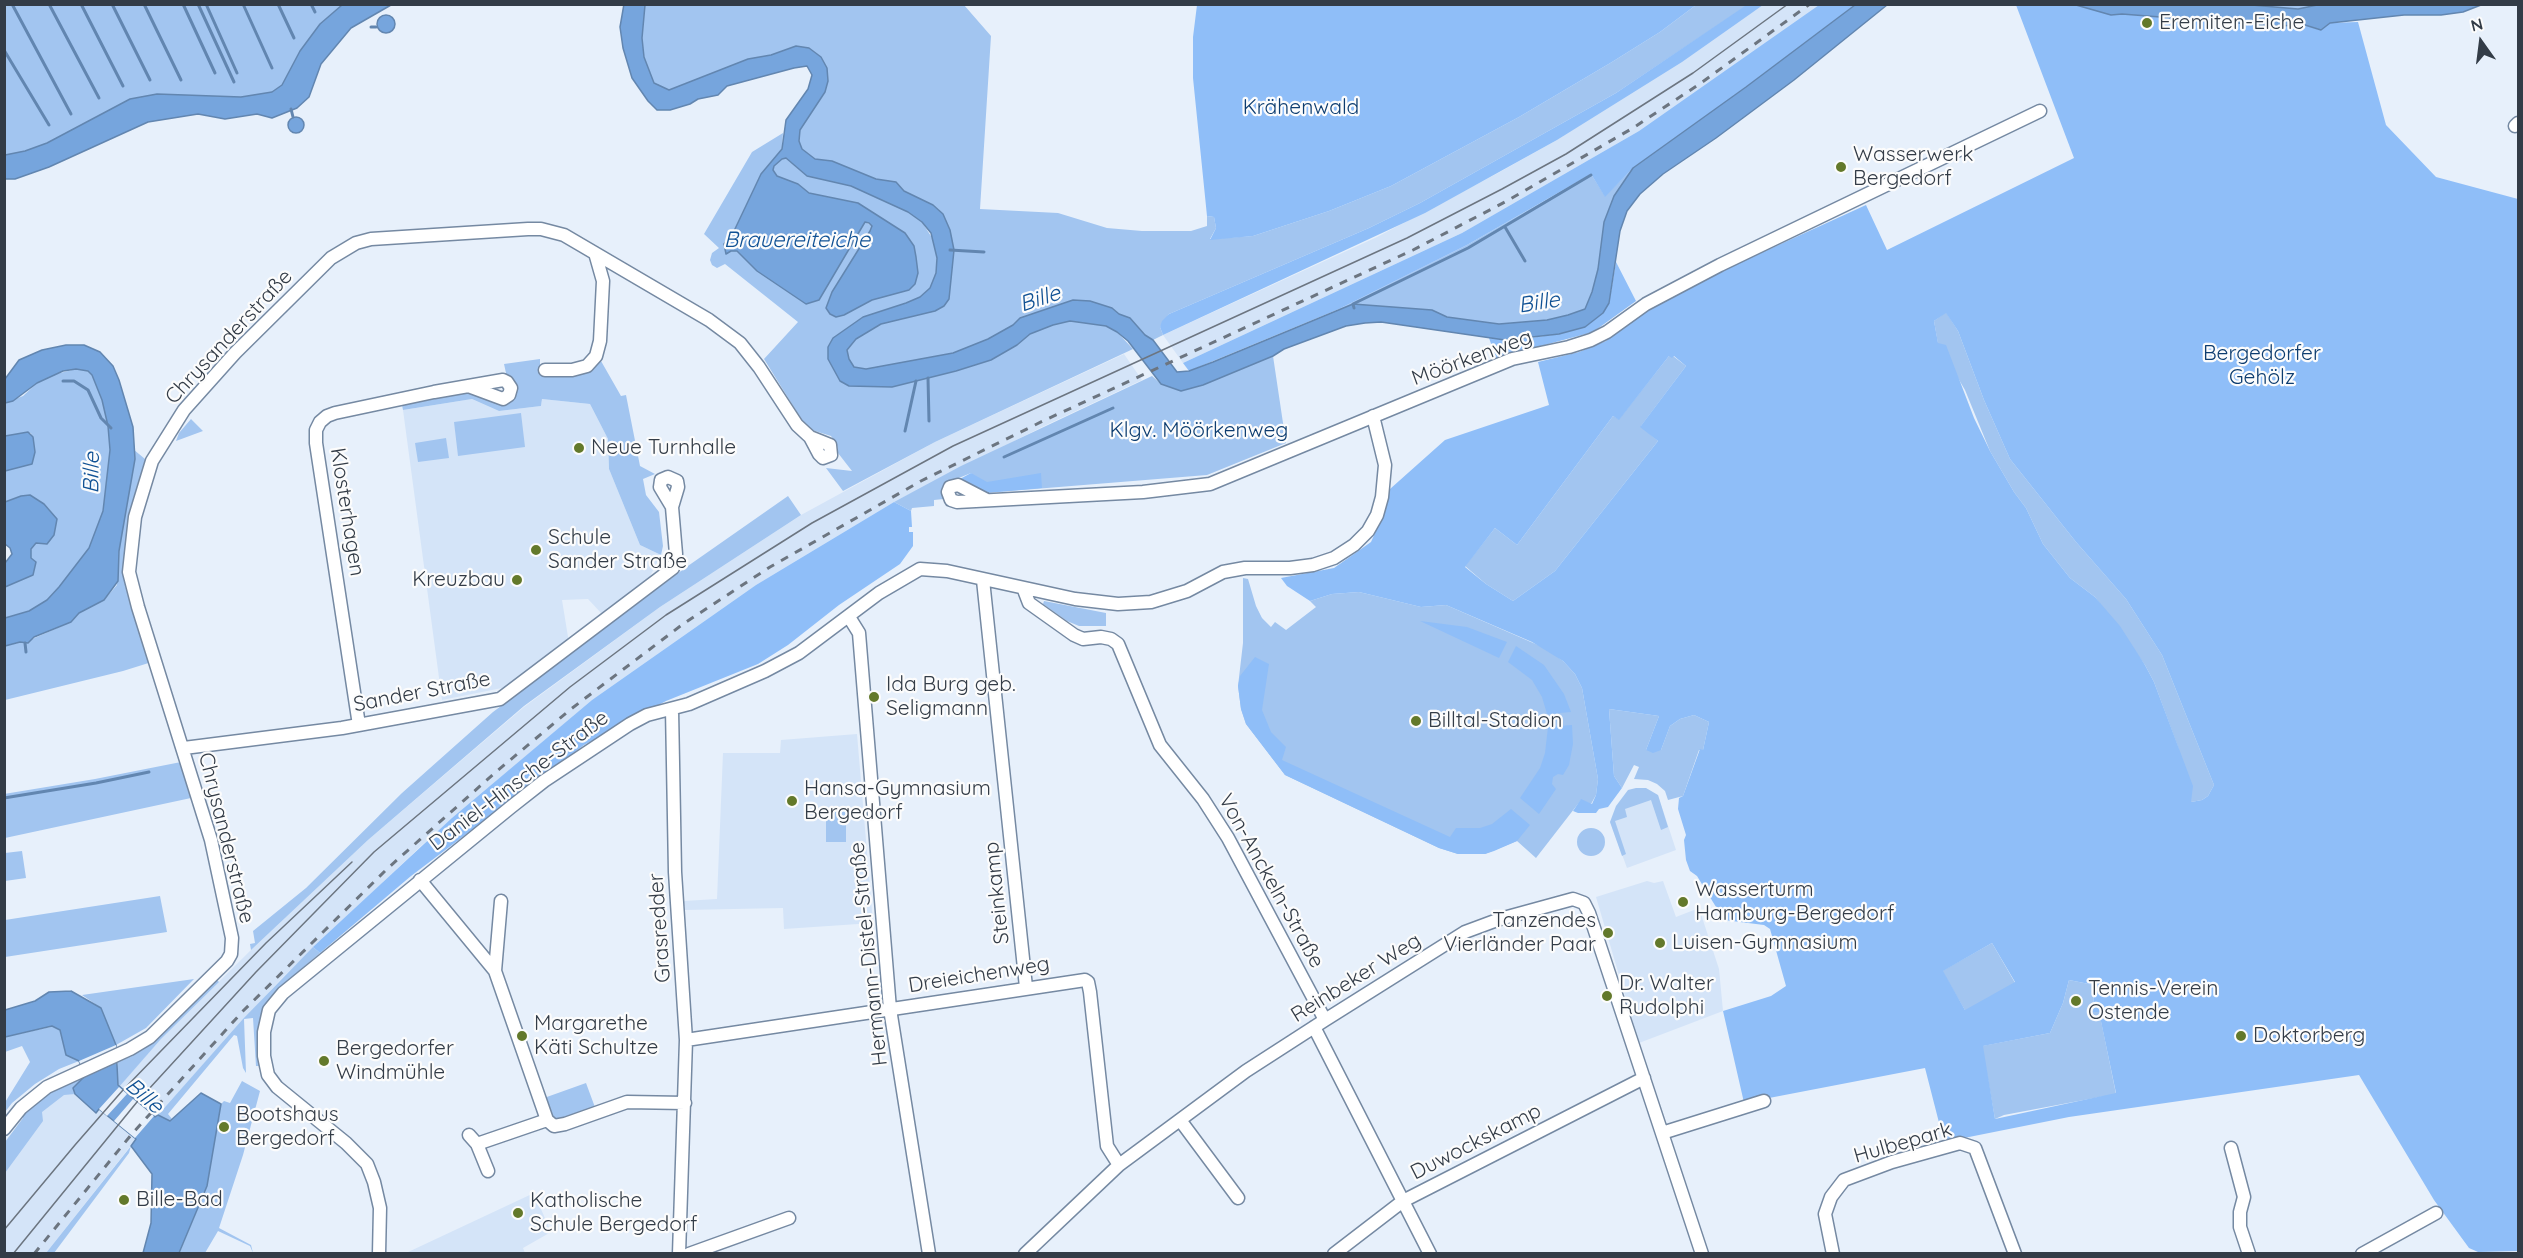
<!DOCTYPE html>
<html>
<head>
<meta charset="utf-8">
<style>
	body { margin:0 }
	#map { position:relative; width:2523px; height:1258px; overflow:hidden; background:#e7f0fb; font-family:Quicksand,sans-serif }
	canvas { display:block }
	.frame { position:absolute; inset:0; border:6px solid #333c47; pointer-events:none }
	.north { position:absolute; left:2451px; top:12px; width:60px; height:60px; -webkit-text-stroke:4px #fcfcfc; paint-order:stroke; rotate:346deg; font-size:16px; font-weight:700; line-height:24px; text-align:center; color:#333c47 }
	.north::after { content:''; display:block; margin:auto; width:21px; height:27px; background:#333c47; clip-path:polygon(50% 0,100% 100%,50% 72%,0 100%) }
</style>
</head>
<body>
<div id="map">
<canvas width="2523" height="1258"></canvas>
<div class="frame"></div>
<div class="north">N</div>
</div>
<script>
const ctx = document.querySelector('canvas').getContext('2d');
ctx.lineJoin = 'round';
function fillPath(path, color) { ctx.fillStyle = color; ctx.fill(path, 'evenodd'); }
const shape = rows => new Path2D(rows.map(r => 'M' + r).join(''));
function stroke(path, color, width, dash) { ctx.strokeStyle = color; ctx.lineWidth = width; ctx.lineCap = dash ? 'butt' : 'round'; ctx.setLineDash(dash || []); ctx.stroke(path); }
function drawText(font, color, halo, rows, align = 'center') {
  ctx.font = font + ' Quicksand,sans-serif'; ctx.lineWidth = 4.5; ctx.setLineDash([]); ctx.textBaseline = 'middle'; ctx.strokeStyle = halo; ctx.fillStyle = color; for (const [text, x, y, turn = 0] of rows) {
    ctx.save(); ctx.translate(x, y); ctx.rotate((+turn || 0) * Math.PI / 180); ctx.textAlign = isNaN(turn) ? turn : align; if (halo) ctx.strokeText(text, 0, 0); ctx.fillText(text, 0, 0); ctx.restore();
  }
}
fillPath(shape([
	[1763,5,1819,5,1639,131,1462,233,1183,363,1163,335,1377,237,1498,173,1557,140],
	[1124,354,1142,380,1042,427,894,502,756,585,592,700,422,845,281,979,136,1139,46,1253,5,1254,4,1142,43,1107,73,1088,96,1112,161,1039,251,950,368,840,524,707,660,607,801,515,935,442],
	[472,399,499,411,541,406,542,399,590,404,608,439,609,469,640,545,661,555,649,578,602,614,588,599,562,600,569,643,507,687,442,700,403,410],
	[857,734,873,923,784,929,783,908,685,910,684,901,717,899,723,753,780,753,781,740],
	[1658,795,1676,850,1627,868,1610,822,1623,808],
	[1647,881,1654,883,1663,881,1676,917,1699,908,1719,969,1723,1011,1639,1043,1596,897],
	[534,1193,551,1232,523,1248,525,1253,406,1253]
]), '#d4e4f8');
fillPath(shape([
	[4,5,342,5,320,24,300,51,282,85,272,92,241,97,157,94,130,99,47,143,25,151,5,155],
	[645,5,964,5,991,36,980,209,1058,213,1107,228,1142,231,1191,231,1207,226,1207,216,1214,217,1216,228,1210,239,1253,236,1329,211,1391,186,1519,117,1612,62,1660,32,1696,5,1748,5,1616,93,1420,203,1369,228,1169,314,1160,327,1163,335,1153,340,1145,335,1130,318,1119,314,1112,308,1073,300,1020,318,1014,325,988,339,953,353,866,369,854,367,849,359,847,350,856,339,881,324,935,311,950,230,943,214,933,205,904,191,896,182,875,179,832,161,815,159,802,149,799,141,800,130,810,112,827,68,821,57,809,48,796,46,771,55,748,59,669,90,654,83,644,57,642,38],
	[2240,5,2322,5,2298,9],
	[783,133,782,149,761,174,734,231,724,244,731,251,737,251,757,271,819,300,865,222,872,226,870,231,832,292,844,315,872,300,909,290,918,273,914,246,905,233,858,203,809,193,798,184,777,176,773,170,774,165,782,159,786,158,807,176,851,186,908,212,922,222,934,241,937,258,936,273,930,288,920,297,906,303,863,317,833,339,828,347,828,359,892,387,956,371,991,360,1017,345,1029,334,1053,325,1070,321,1106,326,1117,332,1133,349,935,442,843,491,826,468,852,471,838,453,837,445,831,436,812,430,803,422,764,359,798,322,725,264,717,268,712,265,710,260,712,253,719,248,704,234,752,152],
	[1633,168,1621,185,1604,222,1598,269,1593,292,1585,309,1568,315,1547,320,1499,324,1447,317,1432,310,1339,309,1467,245,1591,174,1605,196],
	[1946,312,1958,331,1984,400,2010,459,2076,542,2126,599,2162,655,2214,785,2208,796,2202,800,2191,802,2178,747,2154,682,2145,665,2095,597,2070,578,2043,544,2026,508,2014,492,1990,451,1965,390,1938,344,1934,321],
	[1273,356,1286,443,1207,475,985,493,971,473,949,482,942,492,944,499,934,500,934,506,912,508,911,511,894,502,961,466,1152,376,1161,384,1203,385],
	[1669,356,1673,356,1686,366,1641,426,1658,441,1555,571,1513,601,1486,584,1465,566,1495,528,1517,545,1613,416,1619,419],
	[540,359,540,373,558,376,587,371,601,361,621,396,626,395,640,466,655,474,643,479,646,495,659,512,663,546,661,555,640,545,609,469,608,439,590,404,542,399,541,406,499,411,472,399,403,410,402,405,468,392,512,400,504,364],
	[76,369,88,371,92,375,102,400,108,426,110,450,103,511,89,548,59,587,47,600,29,611,5,618,5,587,33,575,36,562,31,558,31,549,36,543,54,535,55,530,50,510,39,500,21,496,5,502,5,471,32,464,35,452,31,433,5,436,5,403,23,396,37,383,48,376],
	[521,413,525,447,458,456,454,422],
	[191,419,203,431,176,441,179,433],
	[446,438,449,458,418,462,415,443],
	[133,449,151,464,129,560,155,661,123,671,5,700,5,646,30,640,71,622,79,613,104,600,117,585,119,551,135,459],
	[788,496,801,515,660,607,524,706,368,840,251,950,250,944,255,943,253,931,306,888,402,793,493,712,685,568],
	[1243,578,1248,579,1256,606,1262,618,1271,627,1275,622,1286,630,1316,607,1310,601,1332,594,1359,592,1421,607,1446,605,1547,649,1563,661,1575,674,1582,688,1598,779,1596,795,1591,804,1581,800,1536,858,1517,841,1485,854,1458,854,1439,848,1285,775,1246,724,1241,709,1238,686,1243,643],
	[1044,601,1106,613,1106,626,1079,626,1067,621,1043,604],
	[1609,709,1659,716,1646,750,1661,750,1670,726,1680,719,1694,715,1709,722,1703,750,1699,750,1683,796,1668,800,1665,791,1657,784,1648,780,1634,779,1639,767,1634,765,1622,788,1614,776],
	[181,762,191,798,5,838,4,794,95,779],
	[1636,788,1646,788,1658,795,1668,827,1661,830,1651,800,1625,809,1627,817,1615,821,1626,854,1622,856,1610,822,1616,806,1628,790],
	[846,811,846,842,826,842,826,812],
	'1577 842a14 14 0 1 1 28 0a14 14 0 1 1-28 0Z',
	[22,851,26,878,5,881,5,853],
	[160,896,167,932,5,957,5,920],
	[1992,943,2018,988,1969,1017,1942,971],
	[313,947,320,953,277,990,262,1010,258,1032,259,1066,256,1066,253,1018,244,1019,246,1073,243,1068,237,1036,234,1035,168,1114,172,1119,170,1121,158,1115,243,1019],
	[215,978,219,982,161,1039,119,1087,116,1077,118,1062,132,1056,150,1043],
	[194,979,146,1028,116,1045,101,1008,82,995],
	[2069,980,2094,985,2093,1012,2099,1011,2116,1094,2004,1115,1995,1119,1982,1046,2050,1033,2063,1003],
	[55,1026,60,1030,66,1055,79,1061,59,1069,35,1084,12,1103,5,1112,4,1104,30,1062,22,1046,5,1052,5,1037],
	[85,1076,74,1088,75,1094,64,1095,42,1112,43,1121,5,1173,5,1142,23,1118,23,1114,46,1094],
	[242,1081,260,1091,243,1155,219,1228,251,1245,253,1253,250,1246,218,1231,205,1253,179,1254,207,1186,221,1104,224,1101,230,1103],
	[586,1083,596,1110,561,1121,552,1117,544,1098],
	[131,1146,129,1153,54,1253,46,1253]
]), '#a2c5f0');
fillPath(shape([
	[1748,4,1763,5,1682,62,1557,140,1425,213,1163,335,1160,327,1162,321,1169,314,1369,228,1420,203,1616,93],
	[1197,5,1197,4,1696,5,1660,32,1612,62,1519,117,1391,186,1329,211,1253,236,1210,240,1216,228,1214,217,1207,216,1193,78,1193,37],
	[1819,5,1855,5,1746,87,1633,168,1605,197,1591,174,1467,245,1339,309,1189,371,1183,363,1462,233,1639,131],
	[2016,5,2076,5,2111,15,2122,14,2275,26,2305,25,2320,30,2329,23,2358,22,2386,125,2436,177,2518,199,2518,1251,2478,1252,2469,1248,2434,1200,2359,1075,2069,1117,1944,1142,1925,1068,1769,1098,1745,1107,1723,1011,1771,996,1786,986,1770,929,1764,925,1724,920,1697,876,1690,871,1686,860,1684,840,1686,835,1678,809,1679,798,1683,796,1700,749,1703,750,1709,722,1694,715,1680,719,1670,726,1661,750,1653,753,1646,750,1659,716,1609,709,1614,776,1622,788,1608,807,1599,809,1596,813,1578,813,1573,811,1581,799,1592,804,1596,795,1598,779,1582,688,1575,674,1563,661,1532,642,1446,605,1421,607,1359,592,1332,594,1310,601,1287,586,1281,578,1334,568,1371,542,1379,524,1390,489,1445,440,1549,405,1538,362,1579,352,1606,341,1647,309,1702,280,1866,205,1887,250,2074,158],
	[1946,313,1958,331,1984,400,2010,459,2076,542,2126,599,2162,655,2214,785,2208,796,2202,800,2191,802,2193,786,2154,682,2145,665,2120,626,2095,597,2070,578,2043,544,2026,508,2014,492,1990,451,1974,418,1946,345,1938,343,1934,321],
	[1669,356,1672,358,1674,356,1686,366,1640,427,1658,441,1555,571,1513,601,1486,584,1465,567,1495,528,1517,545,1613,416,1619,420],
	[1992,943,2015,982,1965,1010,1943,971],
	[2069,980,2094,985,2093,1012,2099,1012,2116,1093,1995,1119,1983,1046,2050,1033,2063,1003],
	[1616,262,1636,301,1593,332,1496,358,1489,338,1523,339,1559,334,1585,327,1609,303],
	[971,473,987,482,1041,473,1042,488,985,493,960,479],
	[894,502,911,511,912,527,909,527,909,532,913,532,913,546,900,564,839,605,788,645,758,664,666,701,584,745,411,876,320,953,313,947,452,818,592,700,756,585],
	[1420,621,1467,627,1507,642,1499,658],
	[1516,646,1544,665,1564,694,1571,712,1547,714,1542,697,1532,680,1508,662],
	[1255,657,1269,664,1262,710,1271,732,1286,747,1282,760,1450,837,1456,828,1480,828,1492,824,1511,809,1530,825,1517,841,1494,851,1485,854,1458,854,1439,848,1285,775,1246,724,1241,709,1238,686,1240,676],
	[1572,725,1573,744,1569,765,1563,775,1558,774,1553,777,1552,784,1556,789,1539,814,1520,798,1540,768,1545,753,1548,727]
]), '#8fbef8');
const water = shape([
	[624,4,645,5,642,38,644,57,654,83,669,90,748,59,771,55,796,46,809,48,821,57,827,68,828,81,825,92,800,130,799,141,802,149,815,159,832,161,876,179,896,182,904,191,933,205,943,214,950,230,954,250,949,299,944,306,935,311,881,324,856,339,847,350,849,359,854,367,866,369,953,353,988,339,1013,325,1020,318,1073,300,1090,301,1112,308,1119,314,1130,318,1145,335,1153,340,1177,372,1189,371,1213,362,1353,304,1432,310,1447,317,1499,324,1547,320,1568,315,1585,309,1592,292,1598,269,1604,222,1614,196,1633,168,1746,87,1855,5,1887,5,1794,80,1716,138,1663,174,1640,194,1627,211,1620,231,1609,303,1603,313,1585,327,1559,334,1505,340,1381,322,1365,323,1346,326,1284,349,1273,356,1203,385,1181,391,1161,384,1128,341,1117,332,1106,326,1070,321,1053,325,1030,334,1017,345,991,360,956,371,892,387,849,386,840,381,828,359,828,347,833,338,863,317,906,303,920,297,930,288,936,273,937,258,931,233,922,222,908,212,851,186,807,176,786,158,782,159,774,166,773,170,777,176,798,184,809,193,858,203,905,233,914,246,916,257,918,273,915,284,909,290,872,300,844,315,836,317,830,314,826,308,832,292,870,231,872,226,869,223,865,222,819,300,806,304,757,271,737,251,731,251,726,254,724,244,734,231,761,174,782,149,786,120,808,89,812,75,807,66,794,68,727,86,718,95,698,99,690,104,670,110,657,110,648,101,632,78,623,48,620,27,624,4],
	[2240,4,2298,9,2322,4,2481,5,2463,12,2441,15,2404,15,2330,23,2321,30,2305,25,2275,26,2122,14,2111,15,2076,5,2240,4],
	[342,5,391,5,351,28,321,64,309,97,297,108,272,118,257,114,225,119,198,114,148,122,49,167,15,179,5,179,5,155,25,151,47,143,130,99,157,94,241,97,272,92,282,85,300,51,320,24,342,5],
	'377 24a9 9 0 1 1 18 0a9 9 0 1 1-18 0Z',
	'288 125a8 8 0 1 1 16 0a8 8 0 1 1-16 0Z',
	[66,345,84,345,100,352,113,366,119,380,133,427,135,459,119,551,118,581,104,600,79,613,71,622,34,637,28,643,20,642,5,646,5,618,29,611,47,600,59,587,89,548,103,511,110,450,108,426,102,400,92,375,88,371,76,369,63,371,37,383,13,401,5,403,5,379,19,360,42,350,66,345],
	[28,432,33,437,35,452,32,464,5,471,5,436,28,432],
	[30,495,44,504,57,519,54,535,47,544,36,543,31,549,31,558,36,562,33,575,5,587,5,563,12,554,10,548,5,544,5,502,21,496,30,495],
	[71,991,101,1008,116,1045,118,1085,155,1117,158,1115,170,1121,201,1093,221,1104,207,1186,179,1253,143,1253,151,1223,152,1174,131,1146,136,1139,99,1109,96,1113,75,1094,73,1088,85,1076,79,1061,66,1055,60,1030,52,1026,5,1037,5,1010,35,1001,49,992,71,991]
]);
fillPath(water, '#76a5dd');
stroke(water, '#6286b0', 1.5);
fillPath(shape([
	[116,1045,118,1062,85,1076,79,1061],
	[119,1087,127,1094,107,1116,99,1109],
	[133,1099,154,1116,135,1138,114,1121]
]), '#e7f0fb');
stroke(shape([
	[12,4,71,114],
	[49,4,99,98],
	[81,4,123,86],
	[112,4,150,80],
	[144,4,181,80],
	[183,4,215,73],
	[198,4,234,82],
	[206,4,237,73],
	[243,4,272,68],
	[278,4,294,38],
	[311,4,315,12],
	[371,27,376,27],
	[4,50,49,125],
	[291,109,293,117],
	[1505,227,1525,261],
	[950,250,984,252],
	[1354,308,1353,304,1468,248,1591,175],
	[928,378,929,421],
	[63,381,74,381,88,390,101,418,111,428],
	[905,431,916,381],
	[1004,457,1113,408],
	[25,643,26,652],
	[4,798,96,783,149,772]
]), '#6286b0', 3);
const minor = shape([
	[2515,126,2518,123],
	[545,370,572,370,587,366,596,356,600,341,603,281,595,253],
	[985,499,958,485,950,487,948,492,951,500,957,502,1143,492,1210,484,1512,359,1569,347,1591,340,1607,332,1646,304,1720,265,2040,111],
	[983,580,1026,987],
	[1024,590,1029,603,1074,635,1083,639,1101,637,1111,639,1118,644,1160,745,1203,799,1228,838,1325,1020],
	[849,617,859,633,890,1009,929,1254],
	[672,709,675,872,686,1040,679,1254],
	[359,725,316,443,316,430,320,422,327,416,335,413,434,392,503,380,507,382,511,388,509,395,503,399,468,386],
	[184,748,342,728,500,699,673,568,676,554,672,507,678,487,677,481,668,477,661,480,660,487,672,507],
	[420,880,495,971,547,1120,554,1126,565,1124,627,1102,685,1103],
	[495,971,501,901],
	[1314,1027,1430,1254],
	[686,1040,1085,980,1088,982,1090,992,1107,1146,1119,1165],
	[1180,1120,1238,1198],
	[4,1129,21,1108,47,1087,130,1049,150,1037,227,961,231,954,232,938,211,840,138,607,129,572,135,517,152,461,184,410,235,353,331,258,356,243,371,239,528,229,541,229,564,235,709,320,740,343,759,367,797,425,810,437,830,445,831,455,823,458,819,454,810,437],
	[1662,1133,1764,1101],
	[469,1135,477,1144],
	[2231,1148,2244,1197,2240,1212,2240,1227,2249,1254],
	[488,1171,477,1144,547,1120],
	[379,1254,380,1208,374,1182,367,1164,346,1143,277,1087,268,1075,264,1056,264,1032,269,1010,283,993,511,807,544,781,630,724,647,715,689,704,765,671,799,653,879,593,920,569,947,571,1075,599,1118,604,1151,602,1187,591,1223,572,1245,568,1290,568,1313,565,1334,558,1354,545,1368,531,1377,515,1382,497,1385,465,1373,416],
	[689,1254,789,1218],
	[1025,1254,1119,1165,1246,1071,1325,1020,1465,932,1500,919,1573,899,1584,903,1589,913,1702,1254],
	[1334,1254,1403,1201,1644,1078],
	[1833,1254,1825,1214,1831,1197,1844,1180,1892,1162,1960,1143,1975,1148,2015,1254],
	[2362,1254,2436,1213]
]);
stroke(minor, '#7589a2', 15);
stroke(minor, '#fff', 12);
stroke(shape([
	[4,1230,75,1145,123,1090,266,943,352,862],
	[13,1254,137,1102,256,972,374,852,570,687,666,615,812,523,953,446,1407,238,1502,189,1566,154,1693,73,1788,4]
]), '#6c7580', 1.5);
stroke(shape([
	[34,1254,131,1135,243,1011,388,868,497,771,571,709,683,624,770,567,921,481,1043,421,1413,250,1505,202,1633,128,1701,83,1810,4]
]), '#6c7580', 3, [8, 8]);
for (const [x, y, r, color] of [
	[2147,23,6,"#63792b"],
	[1841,167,6,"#63792b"],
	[579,448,6,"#63792b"],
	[536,550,6,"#63792b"],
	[517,580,6,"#63792b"],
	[874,697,6,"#63792b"],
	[1416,721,6,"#63792b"],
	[792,801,6,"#63792b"],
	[1683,902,6,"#63792b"],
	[1608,933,6,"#63792b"],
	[1660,943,6,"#63792b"],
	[1607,996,6,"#63792b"],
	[2076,1001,6,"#63792b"],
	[522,1036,6,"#63792b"],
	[2241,1036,6,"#63792b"],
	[324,1061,6,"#63792b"],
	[224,1127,6,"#63792b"],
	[124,1200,6,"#63792b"],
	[518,1213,6,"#63792b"]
]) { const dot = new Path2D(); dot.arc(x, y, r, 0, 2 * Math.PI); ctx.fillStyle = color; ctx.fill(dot); stroke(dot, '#fcfcfc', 2); }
drawText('21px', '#333c47', '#fcfcfc', [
	["Eremiten-Eiche",2159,23],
	["Wasserwerk",1853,155],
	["Bergedorf",1853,179],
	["Neue Turnhalle",591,448],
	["Schule",548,538],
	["Sander Straße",548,562],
	["Kreuzbau",505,580,"right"],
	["Ida Burg geb.",886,685],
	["Seligmann",886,709],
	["Billtal-Stadion",1428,721],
	["Hansa-Gymnasium",804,789],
	["Bergedorf",804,813],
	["Wasserturm",1695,890],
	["Hamburg-Bergedorf",1695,914],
	["Tanzendes",1596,921,"right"],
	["Vierländer Paar",1596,945,"right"],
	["Luisen-Gymnasium",1672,943],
	["Dr. Walter",1619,984],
	["Rudolphi",1619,1008],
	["Tennis-Verein",2088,989],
	["Ostende",2088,1013],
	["Margarethe",534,1024],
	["Käti Schultze",534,1048],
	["Doktorberg",2253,1036],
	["Bergedorfer",336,1049],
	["Windmühle",336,1073],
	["Bootshaus",236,1115],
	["Bergedorf",236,1139],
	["Bille-Bad",136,1200],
	["Katholische",530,1201],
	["Schule Bergedorf",530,1225]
], 'left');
drawText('21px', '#0d3d70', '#fcfcfc', [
	["Krähenwald",1301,108],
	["Bergedorfer",2262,354],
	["Gehölz",2262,378],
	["Klgv. Möörkenweg",1199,431]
]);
drawText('21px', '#333c47', '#fcfcfc', [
	["Chrysanderstraße",229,337,-47],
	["Möörkenweg",1472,358,-20],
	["Klosterhagen",347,512,81],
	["Sander Straße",422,692,-11],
	["Daniel-Hinsche-Straße",519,781,-37],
	["Chrysanderstraße",226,838,76],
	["Von-Anckeln-Straße",1271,881,61],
	["Steinkamp",997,893,-96],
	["Grasredder",660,928,-94],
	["Hermann-Distel-Straße",869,954,-96],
	["Dreieichenweg",979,975,-9],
	["Reinbeker Weg",1356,978,-32],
	["Duwockskamp",1476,1142,-27],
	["Hulbepark",1903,1143,-16]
]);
drawText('italic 22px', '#105194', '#fcfcfc', [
	["Brauereiteiche",797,240],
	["Bille",1040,299,-18],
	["Bille",1539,303,-9],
	["Bille",92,473,-89],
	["Bille",144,1096,41]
]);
</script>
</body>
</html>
